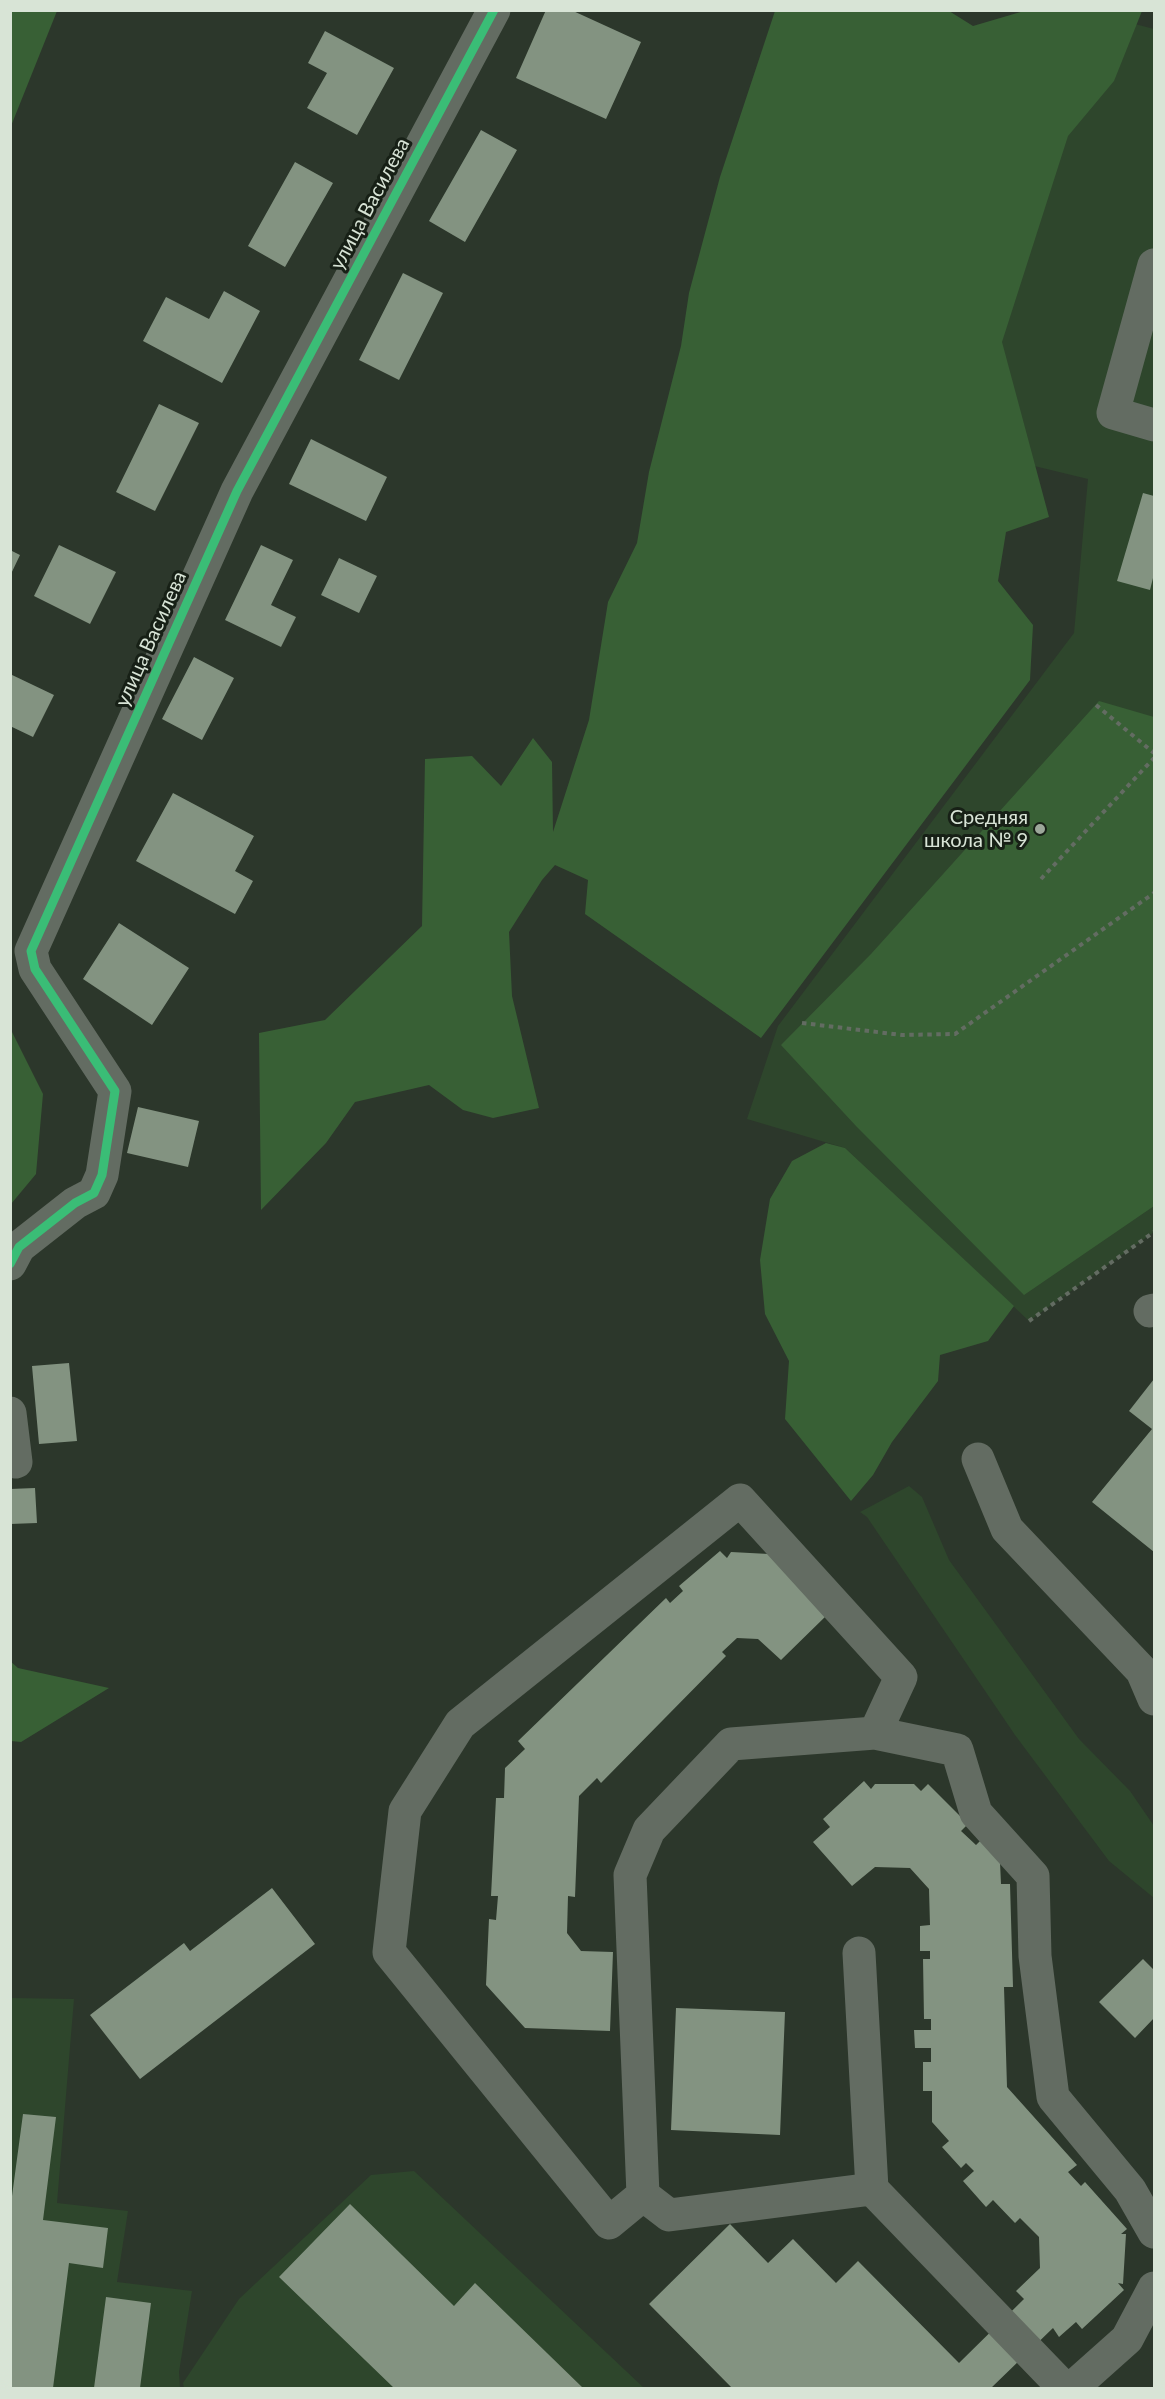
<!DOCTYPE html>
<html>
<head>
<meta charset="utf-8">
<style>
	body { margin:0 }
	#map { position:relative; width:1165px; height:2399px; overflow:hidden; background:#2c372b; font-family:Lato,sans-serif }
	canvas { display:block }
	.frame { position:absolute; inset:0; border:12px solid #d8e4d6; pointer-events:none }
</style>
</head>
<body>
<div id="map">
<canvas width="1165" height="2399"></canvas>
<div class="frame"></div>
</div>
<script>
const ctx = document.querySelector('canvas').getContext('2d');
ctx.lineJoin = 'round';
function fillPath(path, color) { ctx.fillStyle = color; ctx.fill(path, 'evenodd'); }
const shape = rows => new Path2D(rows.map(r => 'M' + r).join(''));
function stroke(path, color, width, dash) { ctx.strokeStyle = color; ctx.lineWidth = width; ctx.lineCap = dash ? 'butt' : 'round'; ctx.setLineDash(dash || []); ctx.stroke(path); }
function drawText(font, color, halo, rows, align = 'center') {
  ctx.font = font + ' Lato,sans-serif'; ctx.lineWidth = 6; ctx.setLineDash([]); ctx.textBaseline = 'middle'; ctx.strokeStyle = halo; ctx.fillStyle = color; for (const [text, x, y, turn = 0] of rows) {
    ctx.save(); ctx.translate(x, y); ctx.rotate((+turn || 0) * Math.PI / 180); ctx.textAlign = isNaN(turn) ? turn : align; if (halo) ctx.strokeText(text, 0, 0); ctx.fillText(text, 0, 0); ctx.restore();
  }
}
fillPath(shape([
	[1112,18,1154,29,1154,1232,1029,1321,845,1148,747,1119,778,1026,1074,633,1088,479,1022,463,995,342,1067,112],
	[909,1486,922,1497,949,1560,1079,1739,1130,1791,1154,1826,1154,1898,1109,1861,1015,1735,867,1517,860,1512],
	[11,1998,74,1999,57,2203,128,2211,117,2282,192,2291,179,2372,180,2388,11,2388],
	[414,2171,644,2388,184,2388,183,2383,239,2299,371,2175]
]), '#2e462c');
fillPath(shape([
	[11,10,57,11,11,126,10,11],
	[775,11,949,11,973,26,1024,11,1142,11,1114,81,1068,136,1002,342,1049,517,1006,532,998,581,1033,625,1030,680,761,1038,585,914,588,880,555,865,542,880,509,932,512,996,539,1108,493,1118,463,1110,429,1085,355,1102,326,1143,261,1210,259,1033,325,1020,422,926,425,759,472,756,501,786,533,738,552,762,553,832,589,720,608,602,637,543,649,472,681,346,689,293,720,177],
	[1099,701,1154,717,1154,1206,1024,1295,856,1126,781,1045,871,954],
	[10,1028,43,1094,36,1174,11,1204],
	[826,1143,845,1148,1014,1306,988,1341,940,1355,938,1381,892,1442,873,1475,851,1501,785,1419,789,1361,765,1314,760,1260,770,1199,792,1161],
	[10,1661,18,1668,109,1688,21,1742,11,1741]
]), '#386035');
fillPath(shape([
	[546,10,571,10,641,42,606,119,516,78],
	[325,31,394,68,357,135,307,108,327,73,308,63],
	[481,130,517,150,465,242,429,221],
	[295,162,333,183,285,267,248,246],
	[403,273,443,293,399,380,359,360],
	[224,291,260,311,222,383,143,341,166,297,209,319],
	[159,404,199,423,155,511,116,492],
	[311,439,387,477,366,521,289,484],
	[1143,493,1154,496,1154,574,1150,590,1117,581],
	[59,545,116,572,90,624,34,596],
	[261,545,293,560,271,605,296,617,281,647,225,620],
	[10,550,20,555,10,576],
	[339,558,377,576,359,613,321,595],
	[194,657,234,678,202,740,162,719],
	[10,674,54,695,33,737,10,726],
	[173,793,254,836,235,871,253,881,235,914,136,861],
	[119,923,189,968,152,1025,83,979],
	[138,1107,199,1121,188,1167,127,1153],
	[69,1363,77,1441,39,1444,32,1366],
	[1154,1379,1154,1552,1092,1502,1152,1429,1129,1411],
	[35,1488,37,1523,10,1524,10,1489],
	[720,1551,727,1558,731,1552,769,1554,827,1615,781,1660,758,1639,737,1638,722,1652,726,1656,601,1783,597,1778,579,1796,575,1897,568,1896,567,1933,581,1951,613,1952,610,2031,525,2028,486,1985,489,1919,496,1920,498,1896,491,1896,496,1798,504,1798,505,1768,525,1749,518,1741,666,1598,670,1603,683,1591,679,1586],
	[864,1781,871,1789,875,1784,914,1784,921,1791,928,1784,968,1824,961,1831,976,1845,981,1840,1000,1862,1001,1884,1010,1884,1013,1987,1004,1987,1007,2087,1077,2165,1068,2172,1081,2186,1085,2182,1127,2229,1121,2234,1126,2234,1123,2284,1118,2283,1124,2290,1082,2329,1076,2322,1059,2337,1053,2328,991,2388,732,2388,649,2304,730,2224,768,2263,793,2239,836,2283,858,2261,959,2363,1024,2299,1016,2291,1040,2268,1039,2237,1020,2218,1015,2223,993,2200,986,2207,963,2181,974,2171,966,2163,961,2168,942,2147,949,2141,932,2122,932,2091,923,2091,923,2062,931,2062,931,2048,915,2048,914,2030,931,2030,931,2019,924,2019,923,1959,930,1959,930,1951,920,1951,920,1926,930,1925,929,1889,910,1868,875,1867,852,1886,813,1842,830,1827,823,1819],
	[272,1888,315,1944,140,2079,90,2015,184,1943,190,1951],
	[1143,1959,1154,1970,1154,2018,1135,2038,1099,2002],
	[676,2008,785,2012,780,2135,671,2130],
	[23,2114,56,2117,43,2220,108,2228,103,2268,69,2263,53,2388,10,2388,10,2211],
	[350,2204,454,2306,475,2283,583,2388,394,2388,279,2277],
	[106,2297,151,2303,140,2388,94,2388]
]), '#839381');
stroke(shape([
	[1096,705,1154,753],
	[1041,879,1154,758],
	[802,1023,902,1035,955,1034,1154,893],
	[1029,1321,1154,1232]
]), '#636c62', 4, [4.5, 4.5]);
stroke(shape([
	[1154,265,1113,413,1154,425],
	[10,1264,19,1247,75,1203,94,1193,102,1175,115,1091,35,969,31,951,237,491,494,10],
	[1150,1311,1154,1310],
	[10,1413,16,1462],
	[978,1459,1007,1529,1142,1671,1154,1699],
	[859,1953,872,2189],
	[643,2195,609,2223,389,1952,405,1811,460,1724,740,1500,901,1677,875,1733],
	[1064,2388,872,2189,669,2215,643,2195,630,1875,649,1830,731,1744,875,1733,957,1750,976,1813,1033,1876,1035,1956,1053,2097,1130,2190,1154,2232],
	[1072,2388,1127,2339,1154,2288]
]), '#636c62', 33);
stroke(shape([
	[10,1264,19,1247,75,1203,94,1193,102,1175,115,1091,35,969,31,951,237,491,494,10]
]), '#3abd76', 9);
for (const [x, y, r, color] of [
	[1040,829,6,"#9ca79a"]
]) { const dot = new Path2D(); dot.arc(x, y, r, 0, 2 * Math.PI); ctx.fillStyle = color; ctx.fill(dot); stroke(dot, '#172016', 2); }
drawText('20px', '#d8e4d6', '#172016', [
	["улица Василева",370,204,-62],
	["улица Василева",151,639,-66]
]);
drawText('20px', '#d8e4d6', '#172016', [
	["Средняя",1028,818],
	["школа № 9",1028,841]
], 'right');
</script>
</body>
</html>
